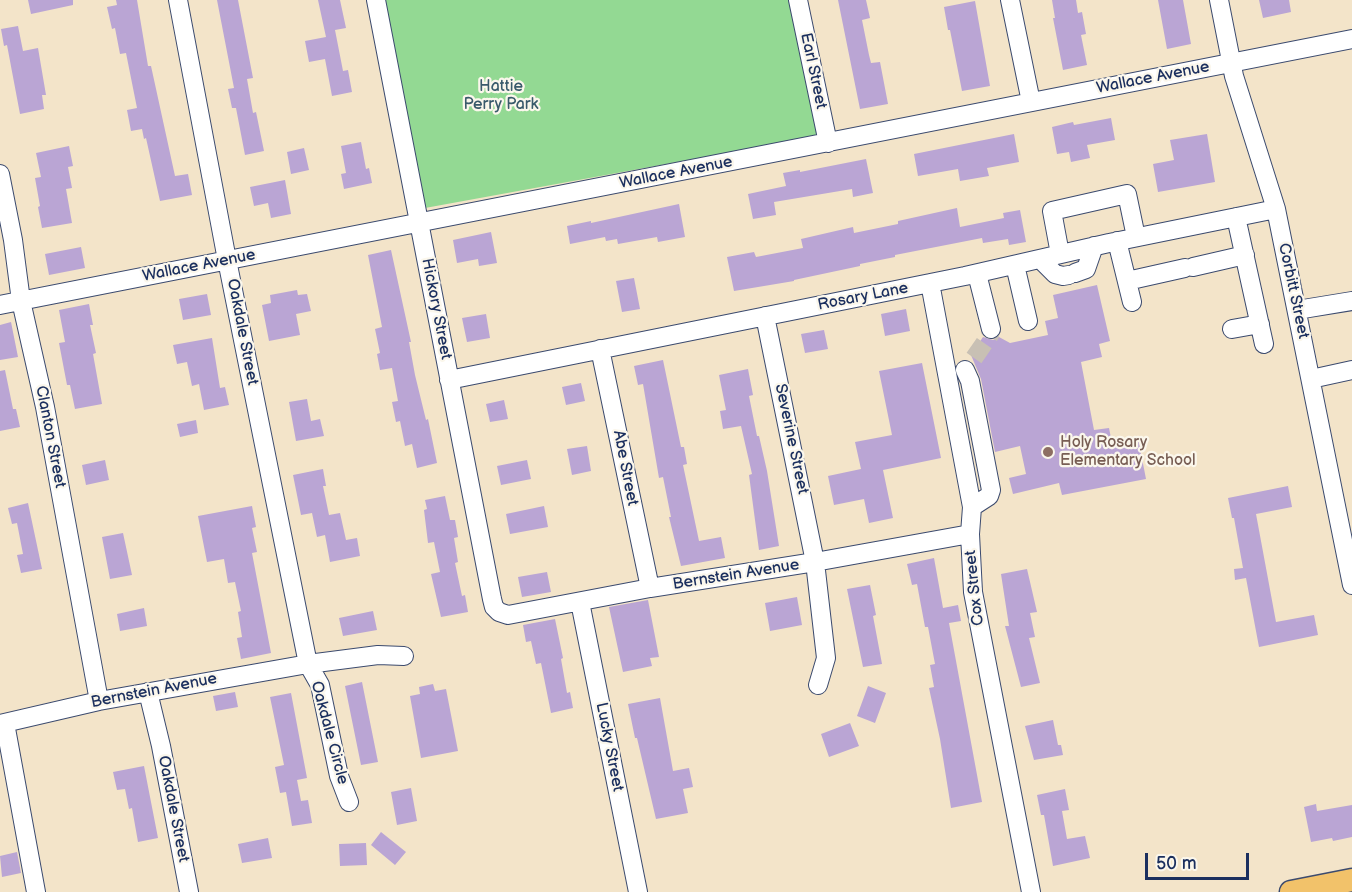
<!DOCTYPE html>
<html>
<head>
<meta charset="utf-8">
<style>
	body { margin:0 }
	#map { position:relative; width:1352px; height:892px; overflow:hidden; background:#f3e4c9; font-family:"Balsamiq Sans",sans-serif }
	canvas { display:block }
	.scale { position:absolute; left:1145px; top:853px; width:104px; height:27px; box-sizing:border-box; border:3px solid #1b2f5e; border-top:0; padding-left:8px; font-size:18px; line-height:21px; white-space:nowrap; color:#1b2f5e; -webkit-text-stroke:4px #fbf7ec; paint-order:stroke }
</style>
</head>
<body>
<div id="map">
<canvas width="1352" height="892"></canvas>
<div class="scale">50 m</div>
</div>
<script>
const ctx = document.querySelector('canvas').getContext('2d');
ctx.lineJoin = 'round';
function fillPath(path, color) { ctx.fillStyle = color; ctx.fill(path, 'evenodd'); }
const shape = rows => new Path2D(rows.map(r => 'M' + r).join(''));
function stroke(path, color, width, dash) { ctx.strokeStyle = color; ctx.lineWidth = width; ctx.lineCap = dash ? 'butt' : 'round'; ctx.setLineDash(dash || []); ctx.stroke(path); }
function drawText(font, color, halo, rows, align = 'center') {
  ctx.font = font + ' "Balsamiq Sans",sans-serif'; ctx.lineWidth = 4.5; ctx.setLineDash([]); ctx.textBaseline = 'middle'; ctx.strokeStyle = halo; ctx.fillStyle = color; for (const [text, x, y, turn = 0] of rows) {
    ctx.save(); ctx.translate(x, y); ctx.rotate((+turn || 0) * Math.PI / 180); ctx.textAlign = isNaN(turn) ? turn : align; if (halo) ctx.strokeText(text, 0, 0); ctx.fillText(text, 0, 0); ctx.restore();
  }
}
fillPath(shape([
	[385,0,793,0,820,136,425,208]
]), '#93d993');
fillPath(shape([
	[28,0,73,0,73,5,31,14],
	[116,0,137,0,148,66,151,66,175,176,188,174,192,195,160,201,146,138,144,139,142,129,131,131,127,110,137,108,126,53,120,54,115,28,112,29,107,7,117,5],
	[217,0,238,0,253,78,247,79,253,113,256,112,264,151,245,155,236,108,232,108,228,89,234,88],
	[318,0,340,0,346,28,335,30,343,71,348,70,352,92,332,96,325,59,309,62,305,41,326,37],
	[838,0,866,0,870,18,862,20,869,55,871,63,880,62,888,104,860,109],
	[1052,0,1076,0,1078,13,1082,12,1086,34,1081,35,1087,65,1063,70,1053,18,1055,18],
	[1158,0,1183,0,1191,44,1167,49],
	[1259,0,1289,0,1291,12,1263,18],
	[975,1,990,86,962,91,950,30,948,30,944,7],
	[18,26,23,51,38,48,46,95,42,95,44,109,20,114,7,45,4,46,1,29],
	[1111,118,1115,140,1087,145,1090,158,1071,162,1069,152,1057,154,1052,127,1073,122,1074,125],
	[1014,134,1019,162,987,168,989,176,960,181,958,169,918,176,914,154],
	[1207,134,1215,182,1158,192,1153,164,1174,160,1170,140],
	[361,142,366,169,369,168,372,183,344,189,341,174,346,173,341,146],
	[69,146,73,166,68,167,72,188,66,189,72,223,42,228,38,207,40,206,35,178,41,177,36,153],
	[304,148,309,170,291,174,287,152],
	[866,159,873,193,853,197,852,189,774,202,776,215,753,219,748,194,786,186,783,173,800,170,800,172],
	[285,180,291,214,271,218,268,203,254,206,250,187],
	[679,204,685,237,658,242,657,237,618,244,617,239,606,241,605,237,570,244,567,226,591,221,591,223],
	[957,208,960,227,1004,218,1003,213,1020,210,1026,242,1009,245,1008,239,983,243,982,238,895,255,895,257,860,264,860,266,794,280,794,281,734,291,727,257,754,252,756,257,803,248,801,239,853,227,854,233,898,224,898,221],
	[491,232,497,263,479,266,478,259,457,263,453,240],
	[81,247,85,268,49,275,45,254],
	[391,250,411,342,409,342,415,375,426,420,428,419,437,463,417,468,412,444,405,446,400,421,396,422,392,402,398,401,392,368,380,370,377,354,380,353,375,329,382,327,368,255],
	[634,278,640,309,622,312,616,281],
	[1097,285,1110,341,1099,344,1102,357,1081,362,1094,430,1109,428,1112,443,1138,438,1146,479,1062,495,1059,483,1013,494,1009,478,1026,474,1020,446,995,452,981,379,971,355,983,337,993,340,999,337,1010,343,1048,335,1045,321,1058,318,1053,295],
	[297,290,298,295,307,294,311,311,296,314,300,335,269,341,262,305,271,303,270,295],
	[207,294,211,315,183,320,179,299],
	[89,304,93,325,90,325,96,353,93,354,102,404,75,409,70,385,67,385,59,343,65,342,59,310],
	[906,309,910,331,885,336,881,314],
	[486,314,490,338,467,342,462,318],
	[11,322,18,357,0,360,0,325],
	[824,330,828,349,805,353,801,334],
	[212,338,220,388,225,387,229,405,204,410,199,384,192,386,187,362,177,364,173,345],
	[663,360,681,447,684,447,687,464,683,465,699,541,721,537,725,558,681,566,669,517,671,517,663,477,659,478,643,384,638,385,634,366],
	[922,363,941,458,883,470,893,518,869,523,864,499,834,505,828,476,861,469,855,442,892,435,879,371],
	[748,369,753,395,749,396,757,436,759,436,767,471,779,546,759,550,749,475,752,474,741,426,723,429,720,411,726,410,719,375],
	[5,370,13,409,16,409,20,427,0,431,0,371],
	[581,383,585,401,566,405,562,387],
	[307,399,311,421,320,419,324,436,296,441,289,402],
	[504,400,508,419,490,422,486,404],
	[196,420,198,433,180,437,177,424],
	[587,446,591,471,572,475,567,449],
	[105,460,109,480,86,485,82,465],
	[527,460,531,479,501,485,497,466],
	[323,469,326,486,323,486,329,515,340,513,346,540,357,538,360,556,330,562,325,535,317,537,312,513,301,515,293,475],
	[1288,486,1292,507,1256,514,1276,622,1314,615,1318,635,1259,647,1246,578,1235,580,1234,569,1243,568,1234,518,1232,518,1228,498],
	[445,496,450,520,455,520,458,537,454,538,458,562,455,563,462,596,465,595,468,612,441,617,431,574,440,572,434,542,428,543,424,510,427,509,425,500],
	[28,503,42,569,21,573,17,555,23,554,17,523,12,524,8,508],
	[252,506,256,527,252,528,257,552,252,553,271,653,241,659,237,638,242,637,238,612,241,611,235,582,228,583,224,559,207,562,198,516],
	[544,506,548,527,510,534,506,514],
	[123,533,132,575,110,579,102,537],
	[934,558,943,608,958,605,961,621,949,623,982,802,951,808,940,739,929,688,934,687,930,665,935,664,928,627,925,627,917,584,912,585,907,564],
	[1027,569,1037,612,1030,613,1035,637,1029,638,1040,683,1021,687,1005,626,1009,626,1001,574],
	[547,572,551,592,522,597,518,577],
	[870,585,876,615,873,616,882,664,863,667,847,589],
	[797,597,802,625,770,631,765,603],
	[648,600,659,657,650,658,652,666,623,672,609,607],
	[144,608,147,626,120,631,117,614],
	[373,611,377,630,343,636,339,618],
	[555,619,563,658,561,659,567,693,570,692,573,708,551,713,541,663,536,664,531,641,526,642,523,625],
	[362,682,378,762,361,765,345,686],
	[433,684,435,691,446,689,458,751,421,758,410,696,420,694,419,687],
	[868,686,886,693,875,723,857,716],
	[235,692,238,707,216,711,213,696],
	[291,693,307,778,297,780,301,801,308,800,312,823,292,826,286,792,280,793,275,767,284,765,270,697],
	[660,698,673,771,689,768,693,787,683,789,688,813,656,819,637,738,635,738,628,704],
	[1053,720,1058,745,1061,745,1063,755,1034,760,1025,726],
	[850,723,859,746,829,757,821,734],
	[144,766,158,838,138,842,132,808,129,809,125,789,117,790,113,772],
	[411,788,417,821,397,825,391,792],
	[1065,789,1069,810,1062,811,1067,839,1085,836,1090,858,1053,866,1044,815,1041,815,1037,795],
	[1316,804,1317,811,1352,805,1352,837,1333,841,1332,838,1311,842,1304,807],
	[381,832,406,852,395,865,371,845],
	[268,838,272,858,242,863,238,844],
	[366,843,367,865,340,866,339,844],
	[17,852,21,873,2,877,0,856]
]), '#baa5d4');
stroke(shape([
	[974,358,990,335,991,329]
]), '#c8c0b4', 18, [18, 9]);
const minor = shape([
	[178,0,227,260,308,664,320,685,339,776,349,802],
	[376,0,492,599,494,607,499,612,508,615,650,588,815,562,970,534],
	[798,0,828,143],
	[1010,0,1031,102],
	[1219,0,1234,76,1276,209,1352,585],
	[0,174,13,240,21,301,45,407,99,701],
	[1236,217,1264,344],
	[1117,241,1132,302],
	[1060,254,1052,211,1127,194,1136,237],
	[1040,259,1055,274,1063,276,1069,275],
	[1015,265,1028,321],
	[1193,267,1245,255],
	[1075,273,1086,269,1094,246],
	[977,274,991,329],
	[1127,281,1185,268],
	[930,283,972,507,970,534,973,592,1031,892],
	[0,305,1352,39],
	[1297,310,1352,301],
	[765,316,815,562,826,658,818,685],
	[1232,329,1260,324],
	[600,349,650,588],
	[965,370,970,381,991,490,989,496,972,507],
	[1311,379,1352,370],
	[449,380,965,276,1109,243,1276,209],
	[580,602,638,892],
	[148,692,161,746,189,892],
	[5,723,36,892],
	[0,724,99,701,308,664,378,655,404,656]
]);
const major = shape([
	[1291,892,1352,880]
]);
stroke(minor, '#3b4a6e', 20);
stroke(major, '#3b4a6e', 25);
stroke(minor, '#fff', 18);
stroke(major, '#f2c26a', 22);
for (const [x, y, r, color] of [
	[1048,452,6,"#8d6e63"]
]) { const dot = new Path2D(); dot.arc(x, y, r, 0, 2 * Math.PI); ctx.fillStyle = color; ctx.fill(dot); stroke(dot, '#fbf7ec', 2); }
drawText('16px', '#1b2f5e', '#fbf7ec', [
	["Earl Street",813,71,78],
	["Wallace Avenue",1153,78,-11],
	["Wallace Avenue",676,173,-11],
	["Wallace Avenue",199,266,-11],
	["Corbitt Street",1293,291,78],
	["Rosary Lane",863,297,-11],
	["Hickory Street",436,309,79],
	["Oakdale Street",242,332,79],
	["Clanton Street",50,437,79],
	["Severine Street",791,439,78],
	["Abe Street",625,468,79],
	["Bernstein Avenue",736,575,-9],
	["Cox Street",975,588,-96],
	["Bernstein Avenue",154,691,-11],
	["Oakdale Circle",329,733,75],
	["Lucky Street",609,747,79],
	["Oakdale Street",173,809,79]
]);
drawText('16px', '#395a6b', '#fbf7ec', [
	["Hattie",501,87],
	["Perry Park",501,105]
]);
drawText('16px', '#785e54', '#fbf7ec', [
	["Holy Rosary",1060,443],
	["Elementary School",1060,461]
], 'left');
</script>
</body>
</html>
